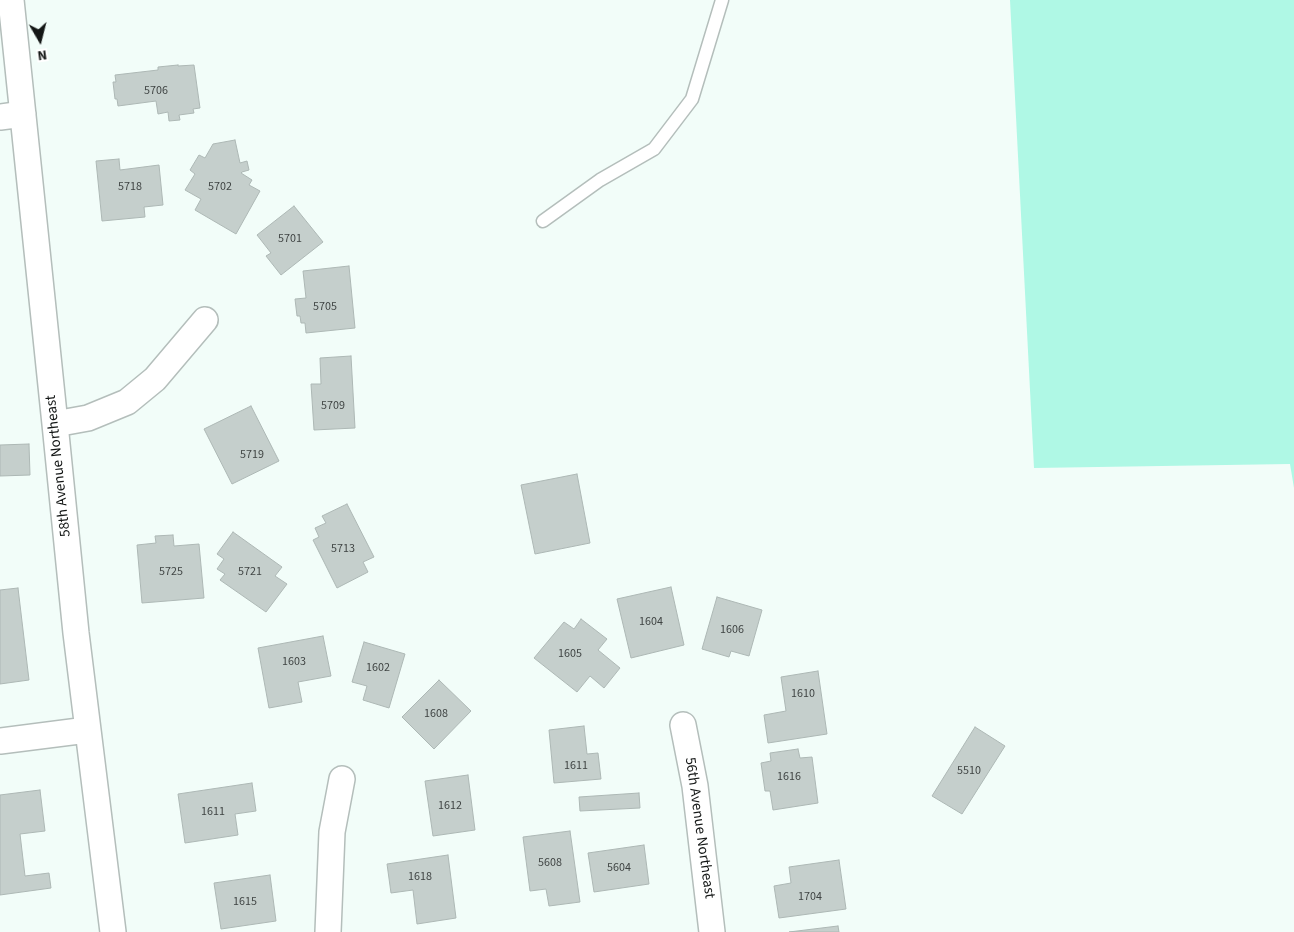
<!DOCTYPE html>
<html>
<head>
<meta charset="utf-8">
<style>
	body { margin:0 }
	#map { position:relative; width:1294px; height:932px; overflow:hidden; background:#f2fdf9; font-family:"Source Sans 3",sans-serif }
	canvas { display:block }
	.north { position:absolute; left:15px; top:15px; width:50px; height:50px; -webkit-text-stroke:4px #fff; paint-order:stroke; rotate:172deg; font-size:14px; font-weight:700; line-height:20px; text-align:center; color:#141716 }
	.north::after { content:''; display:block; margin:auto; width:18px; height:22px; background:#141716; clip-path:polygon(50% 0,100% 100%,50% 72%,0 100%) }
</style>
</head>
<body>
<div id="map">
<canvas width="1294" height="932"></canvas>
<div class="north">N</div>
</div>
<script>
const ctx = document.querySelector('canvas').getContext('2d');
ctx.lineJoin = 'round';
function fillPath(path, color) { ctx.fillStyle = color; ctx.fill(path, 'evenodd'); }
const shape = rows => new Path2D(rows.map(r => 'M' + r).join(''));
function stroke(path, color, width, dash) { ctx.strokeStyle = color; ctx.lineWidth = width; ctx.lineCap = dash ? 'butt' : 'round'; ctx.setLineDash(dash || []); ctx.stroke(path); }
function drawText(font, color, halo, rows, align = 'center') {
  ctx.font = font + ' "Source Sans 3",sans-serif'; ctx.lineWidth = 4; ctx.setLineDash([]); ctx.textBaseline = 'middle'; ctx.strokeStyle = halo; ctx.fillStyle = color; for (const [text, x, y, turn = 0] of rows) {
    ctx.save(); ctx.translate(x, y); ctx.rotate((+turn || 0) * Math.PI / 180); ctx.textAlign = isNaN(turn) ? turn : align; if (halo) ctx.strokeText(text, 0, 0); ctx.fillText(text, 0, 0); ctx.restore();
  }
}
fillPath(shape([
	[1010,0,1294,0,1294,488,1290,464,1034,468]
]), '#aff8e5');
const building = shape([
	[178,65,178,66,194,65,200,108,193,109,194,113,179,115,180,120,169,121,168,112,158,114,156,101,118,106,117,99,115,99,113,82,116,82,115,75,158,70,158,67,178,65],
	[235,140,240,163,247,161,249,170,242,172,241,173,252,180,249,185,260,191,236,234,195,210,201,199,185,190,195,174,190,170,199,155,205,158,213,144,235,140],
	[119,159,120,170,159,165,163,205,144,207,145,217,102,221,96,161,119,159],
	[294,206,323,242,281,275,266,256,271,253,257,235,294,206],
	[349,266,355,328,306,333,305,323,301,323,300,316,297,316,295,299,306,298,303,271,349,266],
	[351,356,355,428,314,430,311,384,321,384,320,358,351,356],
	[251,406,279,461,232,484,204,429,251,406],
	[29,444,30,475,0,476,0,445,29,444],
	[577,474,590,543,535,554,521,485,577,474],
	[347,504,374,557,363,562,368,572,337,588,313,540,319,537,315,528,326,523,322,516,347,504],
	[233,532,282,567,275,576,287,584,266,612,220,580,225,574,217,569,224,559,217,554,233,532],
	[173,535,174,546,199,544,204,598,142,603,137,545,156,543,155,536,173,535],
	[671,587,684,645,631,658,617,599,671,587],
	[18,588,29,680,0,684,0,590,18,588],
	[717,597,762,610,749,656,731,651,729,657,702,649,717,597],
	[581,619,607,639,598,650,620,668,604,688,590,676,577,692,534,658,564,622,574,629,581,619],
	[323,636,331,676,298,682,302,702,269,708,258,648,323,636],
	[364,642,405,654,389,708,363,700,367,686,352,682,364,642],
	[818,671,827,734,768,743,764,715,786,711,781,677,818,671],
	[439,680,471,711,434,749,402,717,439,680],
	[584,726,587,754,598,753,601,779,554,783,549,730,584,726],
	[975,727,1005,746,962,814,932,796,975,727],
	[798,749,800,758,812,757,818,803,773,810,770,791,765,791,761,763,771,761,770,753,798,749],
	[468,775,475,830,433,836,425,781,468,775],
	[252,783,256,811,235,814,238,835,185,843,178,794,252,783],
	[40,790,45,831,20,834,25,876,49,873,51,888,0,895,0,795,40,790],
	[639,793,640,808,580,811,579,797,639,793],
	[570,831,580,902,549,906,546,889,530,891,523,837,570,831],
	[644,845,649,884,594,892,588,853,644,845],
	[448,855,456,918,417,924,413,890,391,893,387,864,448,855],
	[839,860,846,909,779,918,774,886,791,883,789,867,839,860],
	[270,875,276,921,221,929,214,883,270,875],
	[838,926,839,932,789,932,838,926]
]);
fillPath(building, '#c5cfcc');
stroke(building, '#adb8b5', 1);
const lane = shape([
	[543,221,600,180,654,149,692,99,722,0]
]);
const street = shape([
	[11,0,55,424,76,633,113,932],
	[0,117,23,114],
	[55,424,88,418,127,402,155,379,205,320],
	[683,725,695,786,712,932],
	[0,741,87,730],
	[328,932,332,832,342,779]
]);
stroke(lane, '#b4bebb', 15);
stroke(street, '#b4bebb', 28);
stroke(lane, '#fff', 12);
stroke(street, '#fff', 25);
drawText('12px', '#404544', null, [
	["5706",156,91],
	["5718",130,187],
	["5702",220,187],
	["5701",290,239],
	["5705",325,307],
	["5709",333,406],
	["5719",252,455],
	["5713",343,549],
	["5725",171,572],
	["5721",250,572],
	["1604",651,622],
	["1606",732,630],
	["1605",570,654],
	["1603",294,662],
	["1602",378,668],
	["1610",803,694],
	["1608",436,714],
	["1611",576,766],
	["5510",969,771],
	["1616",789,777],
	["1612",450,806],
	["1611",213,812],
	["5608",550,863],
	["5604",619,868],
	["1618",420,877],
	["1704",810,897],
	["1615",245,902]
]);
drawText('15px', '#141716', '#fff', [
	["58th Avenue Northeast",59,466,-96],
	["56th Avenue Northeast",699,828,82]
]);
</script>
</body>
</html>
